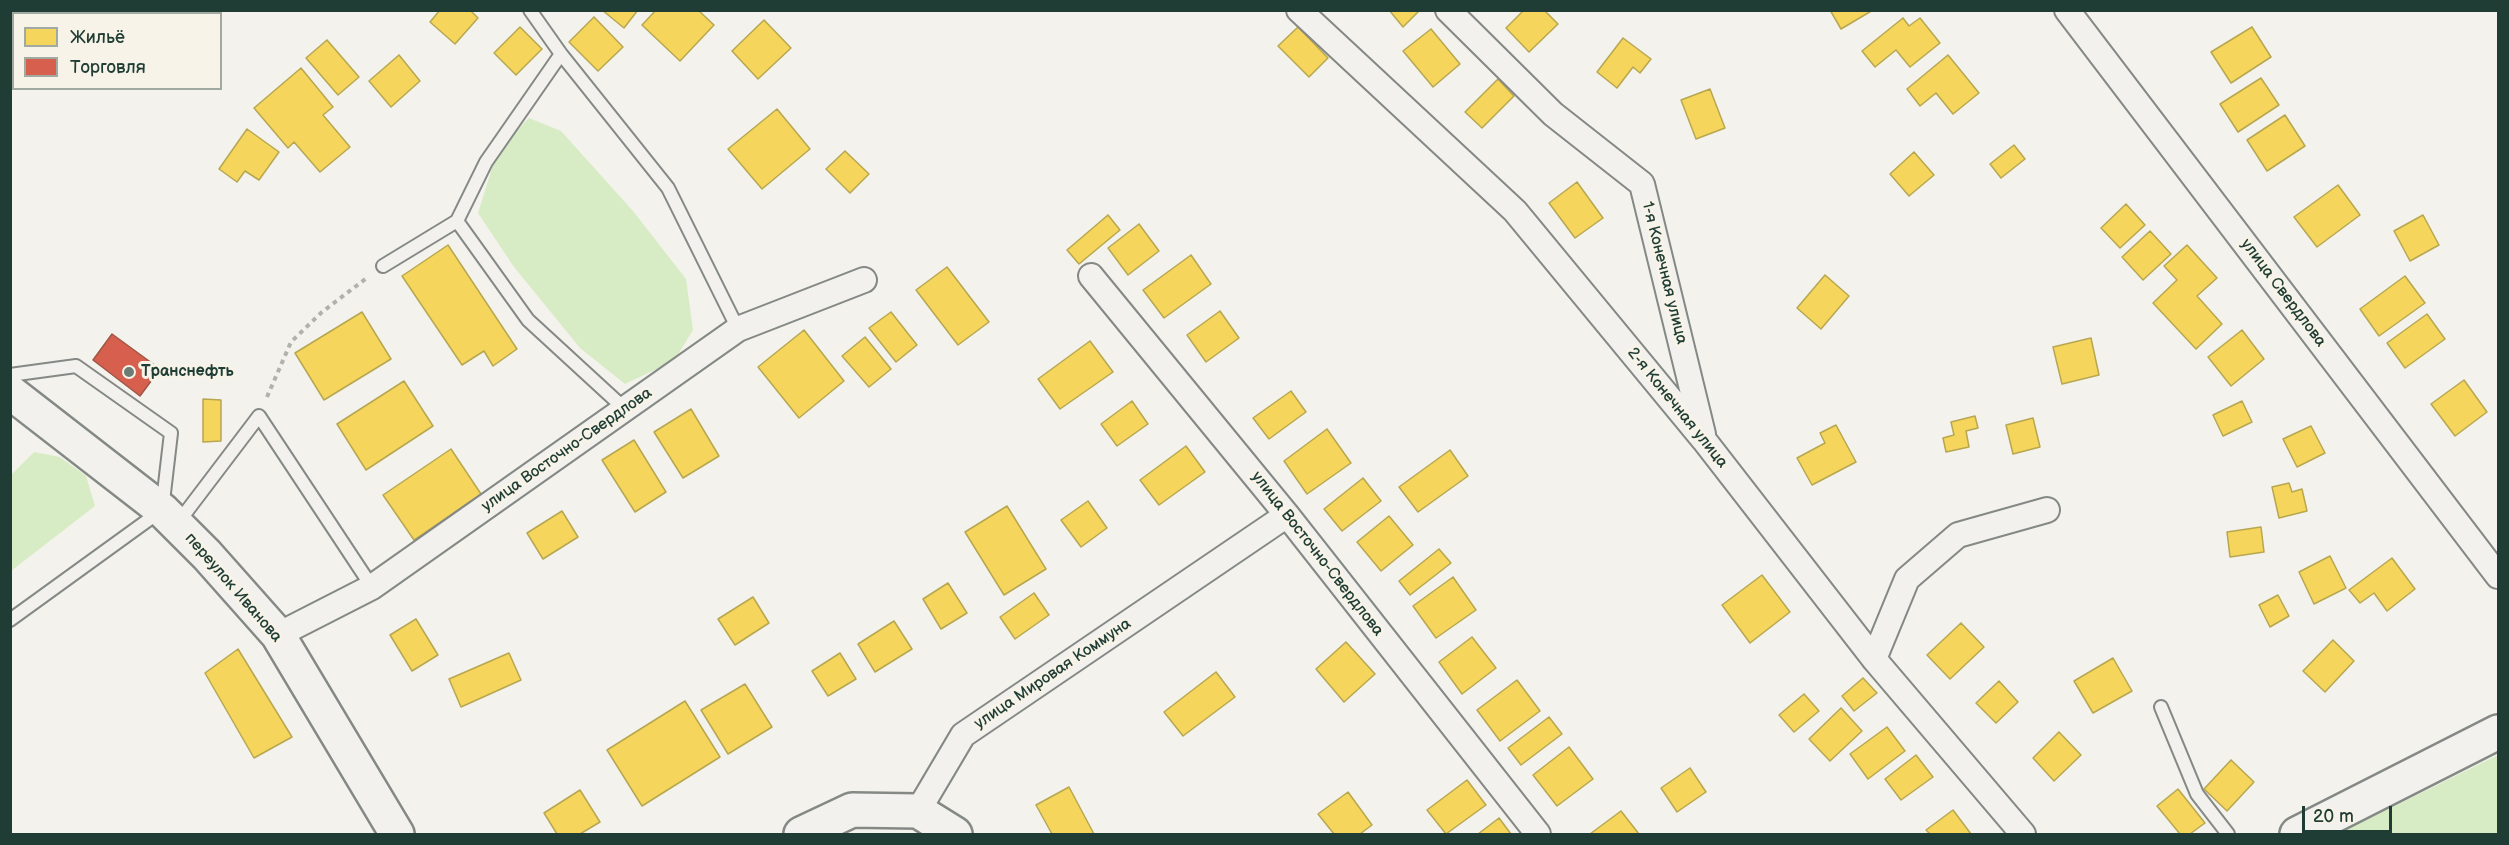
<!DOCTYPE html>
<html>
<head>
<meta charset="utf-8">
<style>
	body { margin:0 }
	#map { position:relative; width:2509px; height:845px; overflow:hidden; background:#f4f2ec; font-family:"Balsamiq Sans",sans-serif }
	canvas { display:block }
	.frame { position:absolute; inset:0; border:12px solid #1f3d34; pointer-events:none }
	.legend { position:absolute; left:12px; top:12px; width:210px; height:78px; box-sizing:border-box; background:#f7f3e8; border:2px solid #a1aaa0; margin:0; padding:8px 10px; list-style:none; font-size:18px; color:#1f3d34 }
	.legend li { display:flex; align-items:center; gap:12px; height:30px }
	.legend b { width:30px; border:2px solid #a1aaa0 }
	.scale { position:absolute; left:2302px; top:806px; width:90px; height:27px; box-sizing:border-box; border:3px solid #1f3d34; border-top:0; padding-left:8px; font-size:18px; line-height:21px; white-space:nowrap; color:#1f3d34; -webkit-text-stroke:4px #f7f3e8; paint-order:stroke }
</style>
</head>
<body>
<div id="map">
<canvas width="2509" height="845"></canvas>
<div class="frame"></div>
<ul class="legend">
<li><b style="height:16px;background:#f6d55c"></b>Жильё</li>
<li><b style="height:16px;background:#d6604d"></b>Торговля</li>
</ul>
<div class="scale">20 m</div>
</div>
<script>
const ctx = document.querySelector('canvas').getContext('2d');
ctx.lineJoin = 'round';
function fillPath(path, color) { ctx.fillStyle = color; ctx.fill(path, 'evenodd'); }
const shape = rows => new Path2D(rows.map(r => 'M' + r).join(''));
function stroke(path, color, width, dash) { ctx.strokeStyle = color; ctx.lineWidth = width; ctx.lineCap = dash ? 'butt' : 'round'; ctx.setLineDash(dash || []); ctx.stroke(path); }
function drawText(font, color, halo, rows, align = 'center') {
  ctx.font = font + ' "Balsamiq Sans",sans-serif'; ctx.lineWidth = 6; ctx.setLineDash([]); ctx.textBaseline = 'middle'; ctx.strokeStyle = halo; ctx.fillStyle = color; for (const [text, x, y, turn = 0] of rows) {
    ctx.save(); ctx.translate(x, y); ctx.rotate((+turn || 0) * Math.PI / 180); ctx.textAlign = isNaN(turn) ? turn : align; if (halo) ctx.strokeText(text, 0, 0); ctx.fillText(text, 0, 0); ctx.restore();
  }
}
fillPath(shape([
	[529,118,561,131,633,211,686,279,693,330,674,361,625,384,580,348,514,267,478,213,498,149],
	[34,452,60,457,86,476,95,506,11,571,11,475],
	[2498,755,2498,834,2338,834]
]), '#d7ecc4');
const homes = shape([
	[440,10,470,10,478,18,455,44,430,22,440,10],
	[602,10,638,10,624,28,602,10],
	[656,10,698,10,714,25,680,61,642,25,656,10],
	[1389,10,1420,10,1403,27,1389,10],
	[1524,10,1544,10,1558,24,1529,52,1506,28,1524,10],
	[1830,10,1873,10,1841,29,1830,10],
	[594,17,623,47,598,71,569,42,594,17],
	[1903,18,1909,26,1920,18,1940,43,1910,67,1896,50,1875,67,1862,51,1903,18],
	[764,20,791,48,758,79,732,51,764,20],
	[520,27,542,49,516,75,494,53,520,27],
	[1298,27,1328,58,1309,77,1278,46,1298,27],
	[2252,27,2271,57,2231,83,2211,52,2252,27],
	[1431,29,1460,64,1433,87,1403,51,1431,29],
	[1623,38,1651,59,1640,73,1633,67,1617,88,1597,72,1623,38],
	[327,40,359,77,338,95,306,58,327,40],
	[399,55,420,81,391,107,369,81,399,55],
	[1948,55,1979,93,1953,114,1936,93,1920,106,1907,89,1948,55],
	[301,68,333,107,323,115,350,147,320,172,294,142,288,148,254,108,301,68],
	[2261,78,2279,105,2238,132,2220,104,2261,78],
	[1498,79,1514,96,1482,128,1465,112,1498,79],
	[1710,89,1725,128,1696,139,1681,100,1710,89],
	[777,109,810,149,762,189,728,149,777,109],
	[2285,115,2305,146,2267,171,2247,140,2285,115],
	[247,129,279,152,259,180,245,171,237,182,219,169,247,129],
	[2014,145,2025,159,2001,178,1990,164,2014,145],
	[845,151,869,174,850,193,826,169,845,151],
	[1914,152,1934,175,1909,196,1890,174,1914,152],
	[1577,182,1603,218,1575,238,1549,203,1577,182],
	[2338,185,2360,215,2317,247,2294,217,2338,185],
	[2126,204,2145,225,2120,248,2101,228,2126,204],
	[1108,215,1120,230,1079,264,1067,250,1108,215],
	[2423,215,2439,245,2410,261,2394,231,2423,215],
	[1139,224,1159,251,1128,275,1108,248,1139,224],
	[2150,231,2171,254,2143,280,2122,257,2150,231],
	[448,245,517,349,493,366,484,351,462,365,402,276,448,245],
	[2187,245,2217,278,2197,296,2222,324,2196,349,2153,303,2177,280,2164,266,2187,245],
	[1191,255,1211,284,1164,318,1143,290,1191,255],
	[947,267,989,322,958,345,916,290,947,267],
	[1825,275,1849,296,1821,329,1797,308,1825,275],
	[2405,276,2425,303,2379,336,2360,309,2405,276],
	[1220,311,1239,338,1206,362,1187,335,1220,311],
	[362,312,391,359,324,400,295,353,362,312],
	[891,312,917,345,896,362,869,328,891,312],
	[2427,314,2445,339,2405,368,2387,343,2427,314],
	[804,330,844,381,799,418,758,367,804,330],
	[2242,330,2264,359,2231,386,2208,357,2242,330],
	[865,337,891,369,869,387,842,356,865,337],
	[2091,338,2099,375,2062,384,2053,347,2091,338],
	[1090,341,1113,372,1060,409,1038,379,1090,341],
	[2464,380,2487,412,2455,436,2431,404,2464,380],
	[404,381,433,426,366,470,337,424,404,381],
	[1291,391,1306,412,1269,439,1253,418,1291,391],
	[203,399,221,400,221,441,203,442,203,399],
	[1132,401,1148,424,1117,446,1101,424,1132,401],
	[2242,401,2252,422,2223,436,2213,415,2242,401],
	[691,409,719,456,683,478,654,432,691,409],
	[1975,416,1978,428,1966,431,1969,447,1946,452,1943,438,1954,435,1951,422,1975,416],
	[2033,418,2040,447,2013,454,2006,425,2033,418],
	[1836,425,1856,462,1812,485,1797,458,1825,443,1820,433,1836,425],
	[2311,426,2325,453,2297,467,2283,439,2311,426],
	[1327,429,1351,463,1307,494,1284,461,1327,429],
	[634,440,666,492,635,512,602,460,634,440],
	[1186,446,1205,472,1159,505,1140,480,1186,446],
	[451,449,481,494,414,540,383,495,451,449],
	[1450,450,1468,476,1418,512,1399,487,1450,450],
	[1363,478,1381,501,1342,531,1324,509,1363,478],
	[2289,483,2292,492,2302,489,2307,511,2279,518,2272,487,2289,483],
	[1088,501,1107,528,1081,547,1061,520,1088,501],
	[1007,506,1046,569,1004,595,965,532,1007,506],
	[562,511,578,537,543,559,527,533,562,511],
	[1389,516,1413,545,1381,571,1357,542,1389,516],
	[2261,527,2264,552,2230,557,2227,532,2261,527],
	[1439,549,1451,563,1410,595,1399,581,1439,549],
	[2330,556,2346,588,2314,604,2299,572,2330,556],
	[2392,558,2415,589,2387,611,2374,593,2360,603,2349,590,2392,558],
	[1762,575,1790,612,1750,643,1722,605,1762,575],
	[1453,577,1476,610,1436,638,1413,606,1453,577],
	[948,583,967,613,941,629,923,599,948,583],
	[1034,593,1049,615,1015,639,1000,617,1034,593],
	[2278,595,2289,616,2270,627,2259,605,2278,595],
	[753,597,769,623,735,645,718,619,753,597],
	[416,619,438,655,412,671,390,635,416,619],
	[894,621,912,649,875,672,858,644,894,621],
	[1961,623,1984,647,1950,679,1927,655,1961,623],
	[1472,637,1496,668,1462,694,1439,662,1472,637],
	[2333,640,2354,661,2325,692,2303,671,2333,640],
	[1346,642,1375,674,1344,702,1316,669,1346,642],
	[238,649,292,737,254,758,205,673,238,649],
	[509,653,521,680,461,707,449,679,509,653],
	[840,653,856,679,828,696,812,671,840,653],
	[2113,658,2132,691,2093,713,2074,681,2113,658],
	[1216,672,1235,697,1183,736,1164,712,1216,672],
	[1863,678,1877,693,1854,711,1842,696,1863,678],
	[1517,680,1540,711,1500,741,1477,710,1517,680],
	[1999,681,2018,702,1996,723,1976,703,1999,681],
	[745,684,772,727,728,754,701,710,745,684],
	[1804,694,1819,711,1794,732,1779,715,1804,694],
	[685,701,720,757,642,806,607,750,685,701],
	[1841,708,1862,731,1830,761,1809,739,1841,708],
	[1549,717,1562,734,1521,765,1508,748,1549,717],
	[1887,727,1905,751,1868,779,1850,754,1887,727],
	[2059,732,2081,755,2054,781,2033,758,2059,732],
	[1569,747,1593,779,1557,806,1533,775,1569,747],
	[1916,755,1933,777,1901,800,1885,779,1916,755],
	[2231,760,2254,782,2227,811,2204,789,2231,760],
	[1690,768,1706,792,1677,812,1661,788,1690,768],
	[1467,780,1486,805,1446,834,1427,810,1467,780],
	[1069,787,1094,834,1052,834,1036,805,1069,787],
	[2178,789,2205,823,2190,834,2180,834,2157,806,2178,789],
	[580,790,600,822,580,834,557,834,544,813,580,790],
	[1348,792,1372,825,1360,834,1334,834,1318,814,1348,792],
	[1953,810,1971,834,1930,834,1926,830,1953,810],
	[1621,811,1639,834,1590,834,1621,811],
	[1499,818,1511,834,1478,834,1499,818]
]);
fillPath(homes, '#f6d55c');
stroke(homes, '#b6a750', 1.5);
const shops = shape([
	[112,334,160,369,140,396,93,360,112,334]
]);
fillPath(shops, '#d6604d');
stroke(shops, '#9f5646', 1.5);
const service = shape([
	[530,10,561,54],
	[383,266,457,221],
	[10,375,76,366,171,433,162,510,10,620],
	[626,410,528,320,457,221,486,162,561,54,668,188,738,329],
	[177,524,259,416,372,587],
	[2161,707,2197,794,2228,834]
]);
const minor = shape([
	[1299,10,1515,211,1704,440,1874,659,2023,834],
	[1448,10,1553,114,1642,184,1703,434],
	[2067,10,2498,576],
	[1091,276,1287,515,1538,834],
	[278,635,372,587,738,329,864,280],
	[1874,659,1907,579,1958,535,2047,510],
	[918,811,963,735,1287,515]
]);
const secondary = shape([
	[10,392,162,510,207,555,278,635,397,834],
	[801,834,852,810,918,811,955,834],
	[2297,834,2498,732]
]);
stroke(service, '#848985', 16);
stroke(minor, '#848985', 28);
stroke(secondary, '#848985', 38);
stroke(shape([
	[267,397,291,342,322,312,368,277]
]), '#b0b2ae', 4, [4.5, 4.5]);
stroke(service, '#f2f1ed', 12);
stroke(minor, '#f2f1ed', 24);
stroke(secondary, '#f2f1ed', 33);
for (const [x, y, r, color] of [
	[129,372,6,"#6a7c74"]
]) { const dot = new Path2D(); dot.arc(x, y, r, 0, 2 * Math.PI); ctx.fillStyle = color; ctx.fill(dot); stroke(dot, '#f7f3e8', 2); }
drawText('16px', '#1f3d34', '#f7f3e8', [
	["1-я Конечная улица",1664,273,76],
	["улица Свердлова",2283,293,53],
	["2-я Конечная улица",1677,408,51],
	["улица Восточно-Свердлова",567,450,-35],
	["улица Восточно-Свердлова",1317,554,52],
	["переулок Иванова",233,588,49],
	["улица Мировая Коммуна",1053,674,-34]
]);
drawText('bold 16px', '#1f3d34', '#f7f3e8', [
	["Транснефть",141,372]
], 'left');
</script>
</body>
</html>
